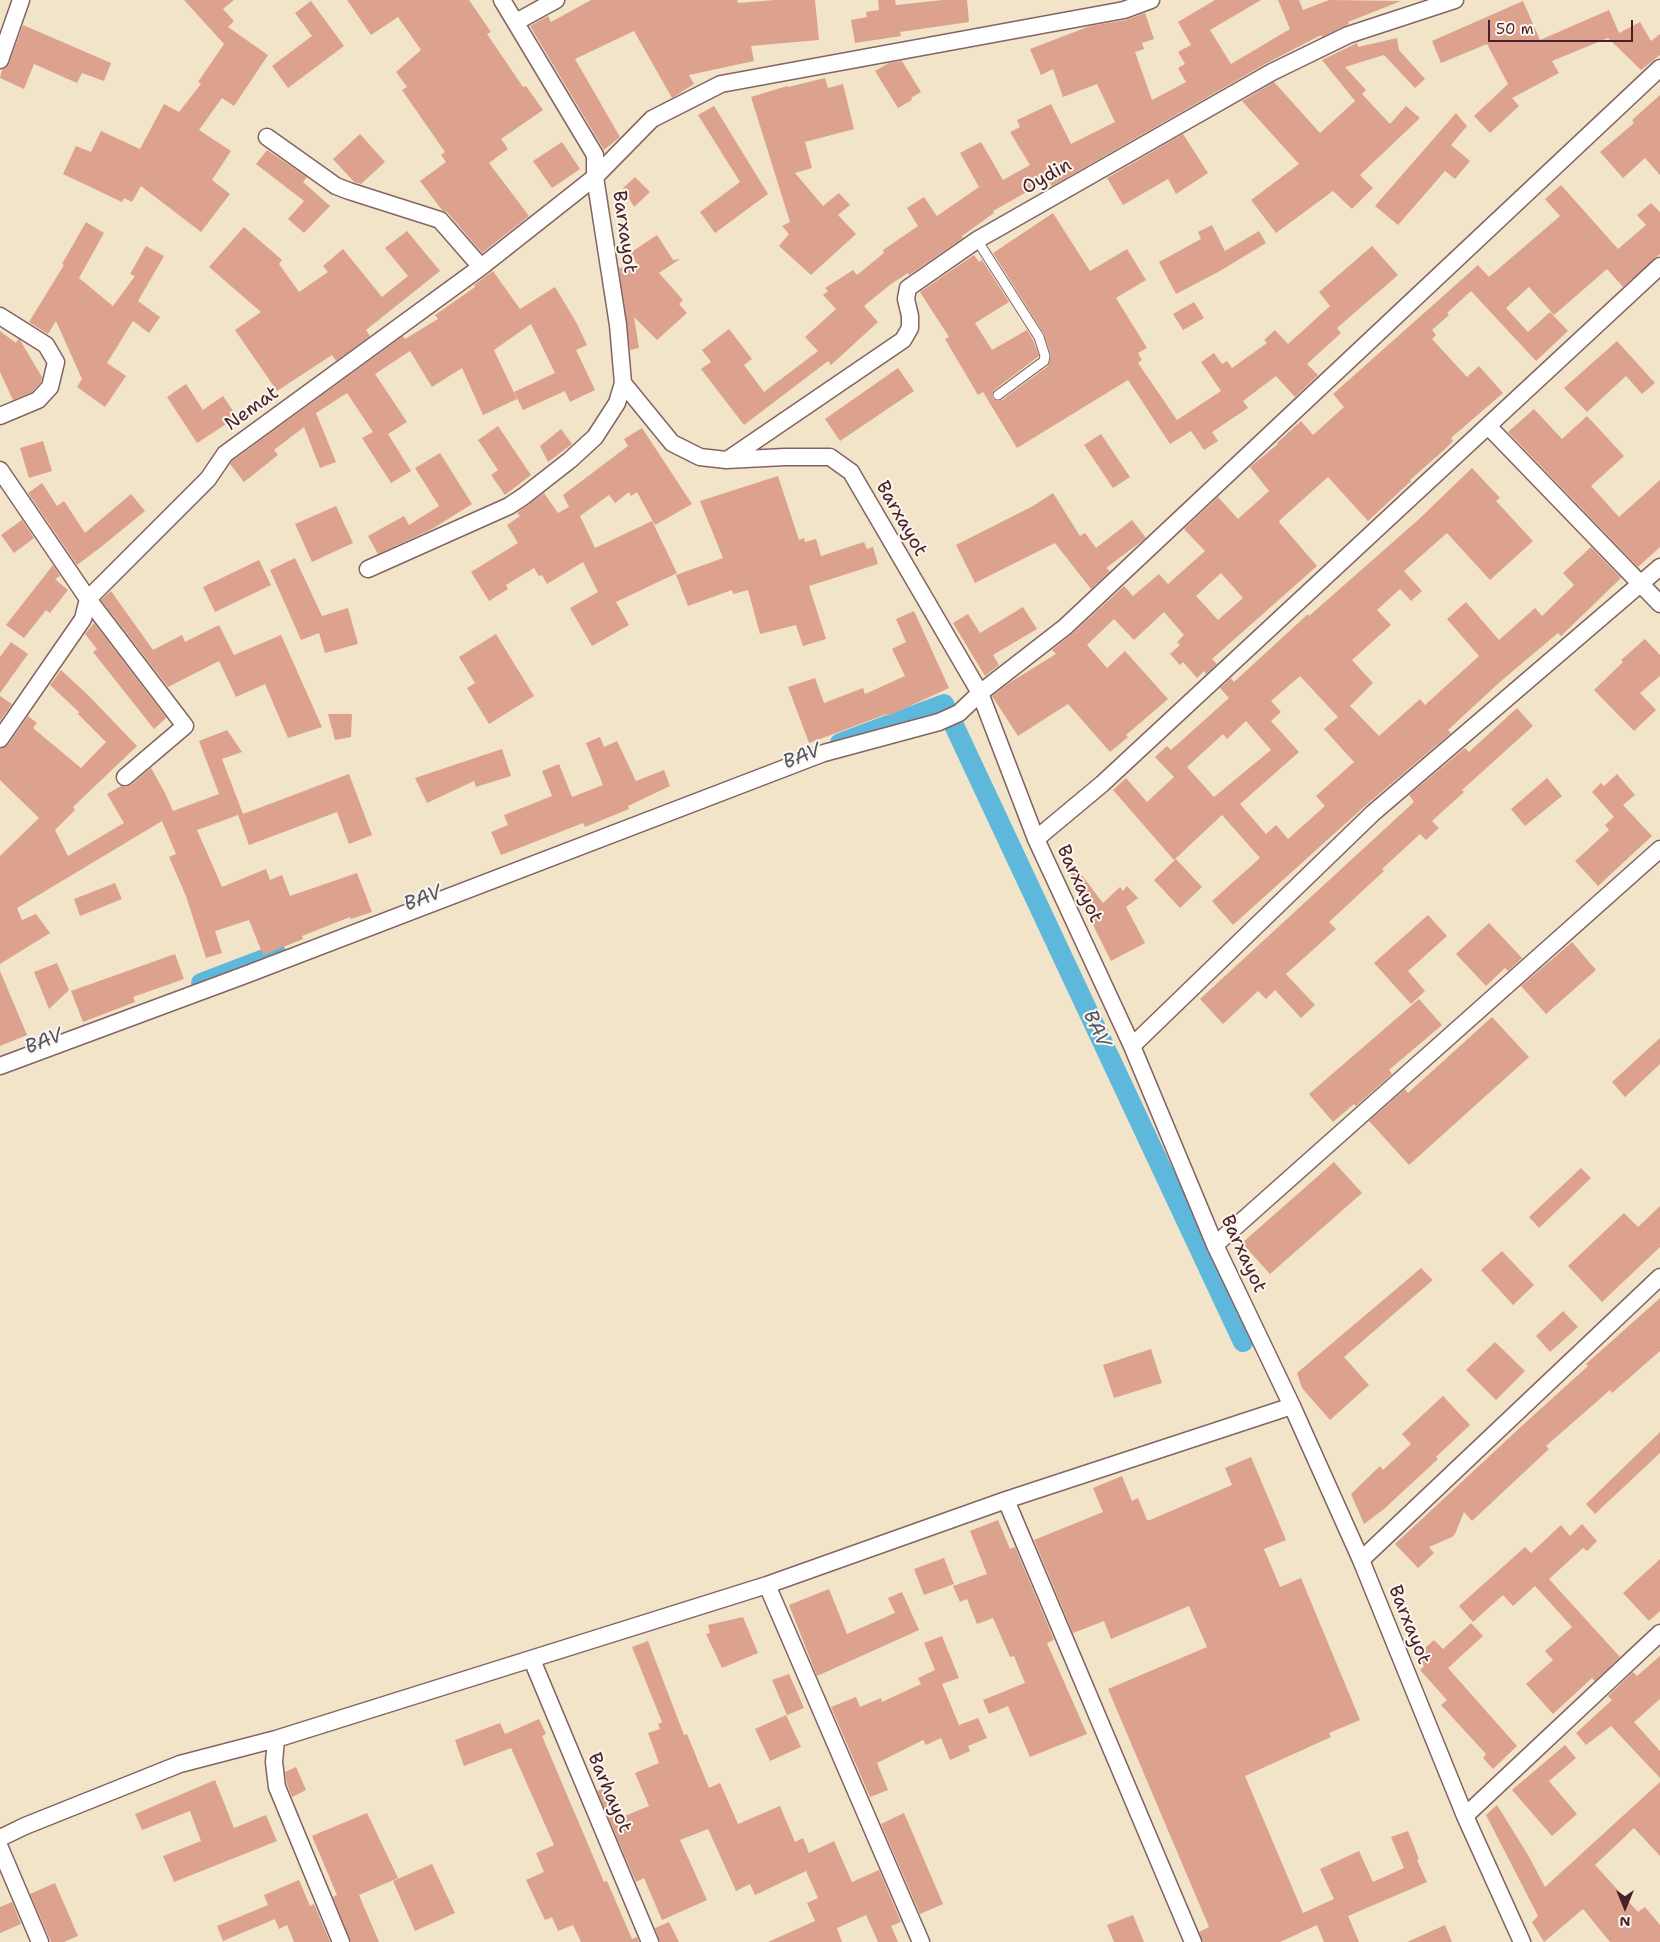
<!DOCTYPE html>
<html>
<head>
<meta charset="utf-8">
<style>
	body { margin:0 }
	#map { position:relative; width:1660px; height:1942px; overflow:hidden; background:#f1e4c9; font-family:"Shantell Sans",sans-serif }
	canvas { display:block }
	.north { position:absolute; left:1600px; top:1882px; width:50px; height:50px; -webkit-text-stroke:4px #fbf7ec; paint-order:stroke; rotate:180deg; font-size:14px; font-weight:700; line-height:20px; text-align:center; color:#4a1f2b }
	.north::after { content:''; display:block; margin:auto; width:18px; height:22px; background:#4a1f2b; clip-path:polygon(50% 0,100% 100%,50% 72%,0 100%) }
	.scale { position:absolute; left:1488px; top:20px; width:145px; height:22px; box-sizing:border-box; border:2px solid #4a1f2b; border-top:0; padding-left:6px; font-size:15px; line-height:18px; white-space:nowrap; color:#4a1f2b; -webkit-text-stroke:4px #fbf7ec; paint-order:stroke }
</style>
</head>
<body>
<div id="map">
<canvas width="1660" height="1942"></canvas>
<div class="north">N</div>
<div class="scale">50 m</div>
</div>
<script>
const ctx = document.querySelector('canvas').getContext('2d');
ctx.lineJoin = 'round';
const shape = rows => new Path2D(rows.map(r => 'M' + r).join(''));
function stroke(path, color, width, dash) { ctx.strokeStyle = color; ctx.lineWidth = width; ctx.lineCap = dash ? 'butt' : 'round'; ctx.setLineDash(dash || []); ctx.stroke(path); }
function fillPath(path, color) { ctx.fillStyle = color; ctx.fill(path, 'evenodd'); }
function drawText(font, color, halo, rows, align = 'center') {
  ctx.font = font + ' "Shantell Sans",sans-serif'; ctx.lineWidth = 4; ctx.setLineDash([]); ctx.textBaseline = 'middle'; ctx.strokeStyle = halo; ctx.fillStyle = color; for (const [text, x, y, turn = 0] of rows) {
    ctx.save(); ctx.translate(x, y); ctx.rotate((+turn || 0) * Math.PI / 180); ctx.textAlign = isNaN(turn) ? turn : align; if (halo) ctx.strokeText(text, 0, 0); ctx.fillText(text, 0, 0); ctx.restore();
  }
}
stroke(shape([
	[840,743,944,704,1243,1342],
	[201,983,277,954]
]), '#5eb8dc', 20);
fillPath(shape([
	[184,0,234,0,223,9,234,21,228,27,268,55,234,106,222,98,199,130,231,151,212,180,230,194,201,232,141,186,132,202,124,198,122,202,63,174,76,146,91,152,101,131,140,149,164,104,179,112,201,84,198,82,224,44],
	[347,0,469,0,491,32,487,34,523,87,526,86,543,110,501,139,508,149,489,163,529,216,482,253,448,213,442,210,420,181,446,162,441,155,445,152,402,90,407,87,396,72,421,50,398,17,371,35],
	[591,0,737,0,738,3,774,0,815,0,819,40,751,46,754,61,689,75,694,84,672,98,634,31,575,59,620,137,604,150,530,26,548,16,551,22],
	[878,0,895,0,896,5,943,0,967,0,969,22,900,32,901,36,855,43,851,20,867,17,866,12,879,10],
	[1215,0,1261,0,1210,30,1231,64,1290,29,1278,0,1299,0,1303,10,1329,0,1401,1,1348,22,1349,24,1322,37,1321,35,1267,63,1052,186,1048,180,993,211,994,213,962,236,963,238,909,275,908,273,891,284,864,306,878,322,831,365,828,361,744,425,701,369,711,362,702,350,729,329,752,359,744,365,764,392,818,351,805,337,836,309,823,295,828,291,825,288,853,270,857,275,884,253,883,250,918,226,907,208,924,197,937,216,979,187,960,153,981,142,1003,180,1030,165,1010,132,1020,127,1017,120,1051,104,1071,144,1115,122,1097,84,1063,97,1053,69,1041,75,1030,49,1090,26,1126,20,1145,13,1154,39,1142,43,1144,49,1135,52,1152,100,1186,82,1178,68,1185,64,1178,52,1191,45,1178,22],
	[311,1,344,46,288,88,272,66,312,36,295,13],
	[1523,1,1540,40,1609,10,1619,33,1640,22,1651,41,1660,34,1660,55,1641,70,1608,38,1552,61,1559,73,1512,98,1519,106,1490,133,1474,116,1508,84,1487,44,1441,63,1432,41],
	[23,25,111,63,104,81,82,73,77,83,34,64,24,89,0,78,2,70,9,63],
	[1397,38,1399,50,1425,79,1415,88,1384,55,1345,67,1366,90,1362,94,1390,124,1406,106,1420,118,1360,175,1373,188,1352,209,1333,191,1276,233,1251,200,1299,164,1242,101,1274,82,1320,133,1355,101,1322,60,1357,43,1358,47],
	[902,61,921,92,911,98,912,100,898,108,875,71,889,63],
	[825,78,828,88,843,84,854,129,805,142,812,168,795,173,823,206,839,193,850,205,838,215,856,234,811,275,779,246,789,234,782,226,790,222,751,97,787,86,788,87],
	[1660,95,1660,175,1645,158,1623,178,1600,152,1634,123,1632,120],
	[714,106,768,194,715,233,700,212,740,182,698,115],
	[1456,113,1467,126,1451,145,1470,161,1455,179,1445,171,1398,225,1375,206],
	[360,134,385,162,361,184,354,182,333,159],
	[1183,134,1208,173,1176,194,1168,179,1123,205,1107,178],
	[562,142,580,169,552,188,533,161],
	[267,150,307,177,303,182,330,206,304,233,288,219,304,201,256,164],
	[635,177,650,192,634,207,623,188],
	[1561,185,1618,249,1646,225,1637,215,1651,203,1660,212,1660,254,1623,287,1607,269,1554,315,1529,287,1506,308,1528,332,1550,312,1568,331,1536,361,1471,291,1447,313,1449,315,1432,330,1436,335,1432,339,1467,377,1479,366,1503,393,1451,438,1453,441,1444,450,1410,480,1411,481,1368,521,1328,477,1280,520,1279,522,1317,566,1212,659,1217,664,1206,674,1204,671,1197,678,1183,662,1180,665,1170,654,1180,645,1177,642,1184,635,1164,612,1134,640,1114,619,1087,645,1107,668,1125,651,1168,699,1126,735,1128,737,1110,752,1068,704,1018,736,992,696,1009,683,1056,654,1052,650,1072,634,1124,586,1133,596,1159,574,1168,584,1205,551,1184,529,1218,497,1238,519,1269,491,1250,467,1278,444,1277,443,1301,421,1313,435,1344,407,1333,394,1478,265,1489,277,1560,216,1545,199],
	[1221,573,1243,598,1218,620,1196,596],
	[1053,213,1090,271,1127,249,1146,280,1116,298,1147,348,1138,353,1142,360,1138,363,1177,420,1221,391,1201,362,1214,353,1222,364,1227,361,1232,368,1267,343,1264,340,1275,330,1288,344,1330,306,1319,292,1372,246,1398,275,1337,328,1341,333,1307,364,1318,375,1295,397,1276,376,1243,401,1248,408,1212,432,1218,441,1204,450,1191,431,1170,444,1128,380,1017,448,983,392,978,395,945,339,949,337,920,292,974,255,979,262,982,260,1009,302,975,323,992,350,1027,330,1033,340,1039,356,994,390,992,395,993,399,998,401,1002,400,1048,366,1051,355,1044,334,993,253],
	[86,222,104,233,79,278,113,306,135,276,130,274,146,246,164,256,138,301,160,317,149,333,133,321,107,363,126,376,105,407,77,387,82,379,56,321,48,334,29,322,64,265,62,264],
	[1212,225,1225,251,1259,231,1266,243,1220,271,1176,294,1159,262,1201,239,1198,232],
	[244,227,282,260,279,264,299,292,328,272,323,266,343,249,382,297,408,276,385,248,407,231,440,271,366,330,370,336,336,361,332,355,277,391,235,330,261,312,209,267],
	[657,235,673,260,680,259,659,273,683,300,679,304,687,313,657,340,634,317,639,348,630,350,619,268,638,265,630,253],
	[493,271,520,309,555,287,576,322,587,345,576,350,595,390,570,402,565,391,523,410,514,392,555,373,531,324,494,350,517,399,483,415,462,368,432,387,410,351,375,374,407,422,388,434,411,471,391,483,362,438,373,432,347,393,316,413,336,462,320,468,304,427,274,450,278,455,244,482,230,464,232,461,403,336,405,339,438,319,435,315,475,287,474,285],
	[1194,302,1204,318,1183,330,1173,314],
	[0,331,16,343,18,339,20,340,42,377,41,382,32,392,13,400,0,372],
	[1617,341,1655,383,1642,394,1626,376,1587,412,1564,388],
	[898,368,914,391,840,441,825,419],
	[186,384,203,410,223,396,237,417,197,443,167,397],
	[1534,409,1562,439,1587,416,1624,456,1591,486,1619,517,1660,480,1660,547,1638,567,1508,432],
	[498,426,531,475,505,495,491,475,498,470,478,440],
	[642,428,692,504,655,525,637,492,631,496,629,492,615,503,609,495,580,516,595,548,652,521,677,573,616,602,629,625,592,646,570,608,598,592,583,562,547,584,542,575,539,576,534,568,506,585,508,589,489,601,471,572,518,543,507,525,520,516,517,513,544,493,558,513,569,507,563,495,628,446,624,439],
	[561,429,572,444,548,462,540,446],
	[1101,434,1130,477,1113,488,1084,445],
	[43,441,52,471,29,478,20,448],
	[440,453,472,504,432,529,378,554,368,536,404,516,409,525,439,506,415,468],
	[1472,468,1500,498,1496,501,1533,541,1490,580,1447,533,1404,571,1422,591,1411,601,1400,589,1377,610,1391,625,1352,660,1373,683,1350,706,1379,736,1420,699,1425,705,1479,656,1447,619,1466,602,1499,640,1535,608,1542,616,1574,585,1563,573,1591,547,1621,578,1561,636,1558,633,1501,681,1448,730,1451,733,1366,805,1233,925,1212,901,1260,858,1222,815,1174,860,1113,790,1126,778,1147,802,1174,777,1155,757,1167,746,1171,750,1229,698,1220,688,1231,678,1234,682,1308,614,1309,616,1418,520],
	[1300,676,1338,717,1324,729,1354,762,1316,796,1325,806,1288,839,1276,825,1266,834,1240,804,1299,752,1271,721,1281,712,1271,701],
	[1246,721,1271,750,1214,797,1187,767,1223,734,1227,739],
	[778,476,799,540,804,538,805,542,816,539,821,556,864,542,867,549,873,547,878,564,809,586,826,639,803,646,796,625,760,634,748,590,733,594,732,590,688,606,676,575,723,558,700,501],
	[42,483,57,506,64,501,85,533,131,494,145,511,101,547,77,565,28,493],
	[1053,493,1080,536,1085,533,1096,548,1132,520,1146,538,1106,568,1110,571,1091,589,1055,543,975,583,956,545,1033,506],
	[336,506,353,543,312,562,295,524],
	[22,520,34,538,14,553,1,535],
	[295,558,322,616,348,608,358,644,325,653,319,633,301,640,270,570],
	[259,560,271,585,215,612,203,587],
	[53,565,60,576,55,579,68,590,50,613,46,610,24,638,6,625],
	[111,591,153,650,182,635,185,642,219,625,234,655,281,635,322,727,288,738,265,684,236,697,219,661,168,687,101,600],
	[1023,607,1037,629,993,655,999,665,985,676,953,623,968,614,980,633],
	[914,611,949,688,888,716,887,714,809,743,788,687,815,678,824,703,863,688,865,694,905,676,892,649,906,642,896,619],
	[94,623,165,716,166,718,154,729,93,652,97,649,85,634],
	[496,634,534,696,489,724,467,688,475,683,459,657],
	[1645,639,1660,655,1660,676,1640,693,1656,710,1634,731,1594,690,1623,662,1621,660],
	[11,642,28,654,0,693,0,657],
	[61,670,88,695,137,746,73,807,75,810,55,830,68,856,124,823,107,794,121,786,126,787,131,785,151,768,165,793,173,811,219,794,199,741,227,730,242,752,222,759,243,814,349,774,372,835,349,844,337,812,249,845,238,815,197,830,222,887,266,869,270,880,282,875,290,896,357,873,372,912,351,919,350,917,302,936,303,939,263,955,249,920,215,931,222,953,206,958,186,896,169,857,176,854,162,821,17,908,22,920,36,914,50,933,0,964,0,856,39,818,0,780,0,749,8,745,28,716,37,723,33,728,81,768,106,742,78,714,79,712,50,685],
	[0,696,12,704,0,721],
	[1517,708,1533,726,1462,790,1464,792,1432,821,1439,828,1426,840,1420,834,1382,869,1384,871,1329,922,1336,929,1286,974,1315,1005,1301,1018,1275,990,1266,999,1258,991,1223,1024,1200,999,1414,802,1409,795,1465,748,1469,752],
	[328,714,352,714,351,737,335,740],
	[600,737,604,747,617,741,636,781,664,770,670,786,628,806,629,809,585,827,583,823,501,855,491,832,508,825,504,815,552,796,542,771,559,764,572,797,603,785,586,743],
	[502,749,511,776,476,787,474,781,427,803,415,778],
	[1617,774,1635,795,1623,805,1652,836,1598,886,1575,861,1609,830,1605,825,1614,817,1592,792,1601,783,1604,786],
	[1547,778,1562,796,1525,826,1511,809],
	[1176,859,1202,887,1180,908,1154,880],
	[1072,862,1103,903,1120,887,1123,891,1127,886,1138,898,1126,907,1145,943,1111,961,1096,931,1067,865],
	[115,883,122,899,80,916,74,899],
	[1428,915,1447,936,1408,971,1425,991,1411,1004,1374,963],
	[1489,923,1522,958,1508,971,1505,968,1486,986,1456,954],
	[1572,942,1596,970,1546,1014,1521,986],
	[175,954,184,979,133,997,135,1002,83,1022,71,991],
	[57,963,69,990,49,1009,34,972],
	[0,971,27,1035,0,1046],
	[1419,999,1442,1025,1389,1070,1392,1074,1356,1106,1354,1104,1333,1122,1309,1094],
	[1492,1017,1529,1057,1409,1165,1369,1121,1405,1089,1408,1093],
	[1660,1038,1660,1064,1625,1097,1612,1082],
	[1334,1162,1362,1193,1270,1274,1242,1243],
	[1581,1168,1591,1178,1539,1228,1529,1217],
	[1660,1206,1660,1247,1602,1302,1568,1266,1624,1213,1638,1227],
	[1502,1251,1534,1285,1513,1305,1481,1270],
	[1421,1268,1433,1280,1344,1357,1369,1385,1330,1420,1302,1388,1297,1373],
	[1660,1298,1660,1351,1612,1393,1610,1390,1546,1446,1549,1449,1472,1521,1464,1512,1455,1534,1452,1537,1429,1547,1434,1553,1418,1568,1395,1544,1525,1423,1588,1366,1586,1364],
	[1563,1311,1578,1327,1550,1352,1536,1336],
	[1495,1342,1525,1371,1496,1400,1466,1370],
	[1151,1349,1162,1383,1114,1398,1103,1365],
	[1443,1396,1470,1425,1436,1457,1438,1459,1384,1509,1364,1524,1351,1494,1380,1466,1383,1470,1411,1444,1402,1434],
	[1660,1432,1660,1453,1595,1514,1586,1504],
	[1251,1457,1286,1540,1264,1549,1280,1587,1301,1578,1360,1720,1329,1733,1331,1737,1245,1776,1303,1913,1334,1899,1320,1869,1359,1851,1373,1882,1404,1868,1391,1837,1408,1831,1419,1859,1417,1860,1427,1882,1348,1916,1359,1942,1324,1942,1317,1925,1280,1942,1203,1942,1199,1932,1209,1927,1108,1689,1207,1647,1189,1606,1111,1639,1104,1621,1073,1633,1034,1540,1103,1512,1093,1488,1122,1476,1132,1501,1138,1498,1147,1520,1150,1520,1232,1485,1225,1468],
	[998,1520,1010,1549,1015,1547,1054,1640,1047,1643,1087,1734,1030,1757,1008,1706,989,1714,983,1700,1025,1683,1014,1656,1010,1657,993,1618,977,1624,967,1599,960,1602,953,1586,987,1574,970,1531],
	[1582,1524,1597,1541,1587,1551,1583,1548,1549,1579,1620,1657,1595,1681,1592,1678,1553,1714,1526,1684,1553,1660,1545,1651,1572,1627,1535,1586,1513,1606,1503,1595,1473,1622,1459,1606,1525,1547,1531,1553,1561,1525,1570,1536],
	[944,1558,954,1584,924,1595,914,1569],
	[1660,1559,1660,1611,1649,1621,1623,1593],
	[829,1589,847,1634,895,1613,888,1598,902,1592,919,1630,817,1676,789,1605],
	[743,1617,758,1653,722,1668,706,1634,710,1633,708,1625],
	[1471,1623,1483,1636,1448,1668,1517,1746,1493,1769,1483,1758,1486,1754,1441,1705,1447,1700,1420,1670,1424,1666,1416,1656,1434,1640,1443,1649],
	[942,1636,959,1678,942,1684,959,1725,978,1718,987,1738,968,1746,970,1751,950,1760,941,1738,926,1745,923,1740,877,1763,888,1790,870,1797,831,1707,856,1697,860,1707,881,1698,882,1702,921,1684,918,1678,935,1670,924,1643],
	[648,1641,684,1735,687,1734,709,1788,720,1783,738,1824,780,1806,795,1842,803,1838,809,1853,834,1841,852,1882,879,1870,901,1922,891,1926,898,1942,878,1942,866,1915,837,1928,842,1942,768,1942,815,1921,807,1903,818,1898,806,1871,755,1895,750,1884,736,1891,708,1829,680,1840,707,1900,662,1920,644,1878,636,1882,597,1791,609,1786,622,1817,649,1806,635,1773,659,1763,648,1733,660,1729,658,1724,662,1722,632,1647],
	[1660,1656,1660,1699,1634,1722,1660,1751,1660,1778,1611,1726,1586,1745,1576,1733,1612,1700,1608,1696,1633,1672,1637,1676],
	[789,1674,804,1708,787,1715,772,1680],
	[786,1715,801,1747,770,1761,755,1729],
	[539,1719,546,1734,542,1736,604,1882,607,1881,632,1939,637,1937,639,1942,581,1942,573,1925,558,1931,552,1917,545,1920,526,1880,544,1872,536,1853,554,1845,511,1748,464,1766,455,1740,500,1723,505,1734],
	[1565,1745,1576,1758,1549,1781,1577,1814,1552,1836,1512,1790],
	[296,1767,306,1790,292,1797,287,1784,285,1772],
	[215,1780,234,1828,266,1815,277,1841,174,1882,163,1856,201,1841,190,1811,142,1830,135,1814],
	[1660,1782,1660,1856,1634,1828,1595,1865,1638,1912,1645,1907,1660,1925,1660,1942,1610,1942,1583,1909,1544,1942,1532,1922,1538,1916,1486,1815,1497,1805,1528,1855,1545,1887],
	[367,1813,398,1878,359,1895,379,1942,351,1942,333,1897,337,1895,312,1836],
	[904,1813,943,1904,920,1914,881,1824],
	[432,1864,455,1913,415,1931,393,1881],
	[299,1880,310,1906,314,1904,330,1942,294,1942,287,1925,279,1929,275,1919,223,1941,217,1926,268,1905,264,1895],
	[55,1883,78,1936,64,1942,51,1942,30,1894],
	[12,1902,21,1924,0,1933,0,1907],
	[1133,1915,1144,1942,1114,1942,1107,1925],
	[669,1922,679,1942,660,1942,655,1928],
	[1445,1925,1452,1942,1407,1942]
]), '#dda28e');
const service = shape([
	[977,240,1039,337,1045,356,1044,361,998,395]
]);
const minor = shape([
	[502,0,595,155,595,177,618,325,623,383,672,443,700,457,726,460,785,457,830,457,851,472,980,693,1036,839,1132,1046,1215,1245,1292,1406,1361,1560,1465,1816,1522,1942],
	[516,22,556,0],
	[0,60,21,0],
	[267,137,336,186,349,191,440,220,481,267],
	[0,316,46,345,56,362,50,387,38,400,0,416],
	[1488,426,1660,604],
	[727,460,903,340,910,328,910,316,906,299,908,288,977,240,1272,72,1348,35,1455,0],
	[0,470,88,599,185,726,125,777],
	[368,569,509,506,524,496,570,460,595,437,617,403,623,383],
	[0,739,83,619,88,599,208,479,225,454,481,267,595,177,652,119,721,84,1124,10,1151,0],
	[1036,839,1102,784,1660,266],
	[1132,1046,1373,813,1660,567],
	[0,1066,245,975,824,753,939,722,959,713,980,693,1065,627,1660,68],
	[1215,1245,1660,849],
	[1006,1500,1193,1942],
	[1361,1560,1660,1277],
	[767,1585,921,1942],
	[532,1660,650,1942],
	[276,1739,274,1762,277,1787,341,1942],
	[1465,1816,1660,1633],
	[0,1838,25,1826,180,1764,276,1739,767,1585,1006,1500,1292,1406],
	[0,1848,40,1942]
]);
stroke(service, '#846462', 11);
stroke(minor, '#846462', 19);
stroke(service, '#fff', 9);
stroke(minor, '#fff', 16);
drawText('19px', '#4a1f2b', '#fbf7ec', [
	["Oydin",1047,177,-29],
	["Barxayot",624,232,82],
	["Nemat",252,409,-36],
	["Barxayot",901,519,60],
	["Barxayot",1079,884,65],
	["Barxayot",1243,1254,65],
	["Barxayot",1409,1625,68],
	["Barhayot",609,1793,67]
]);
drawText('italic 20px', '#515569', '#fbf7ec', [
	["BAV",802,757,-21],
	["BAV",423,899,-21],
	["BAV",1096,1029,65],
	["BAV",44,1042,-21]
]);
</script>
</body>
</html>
